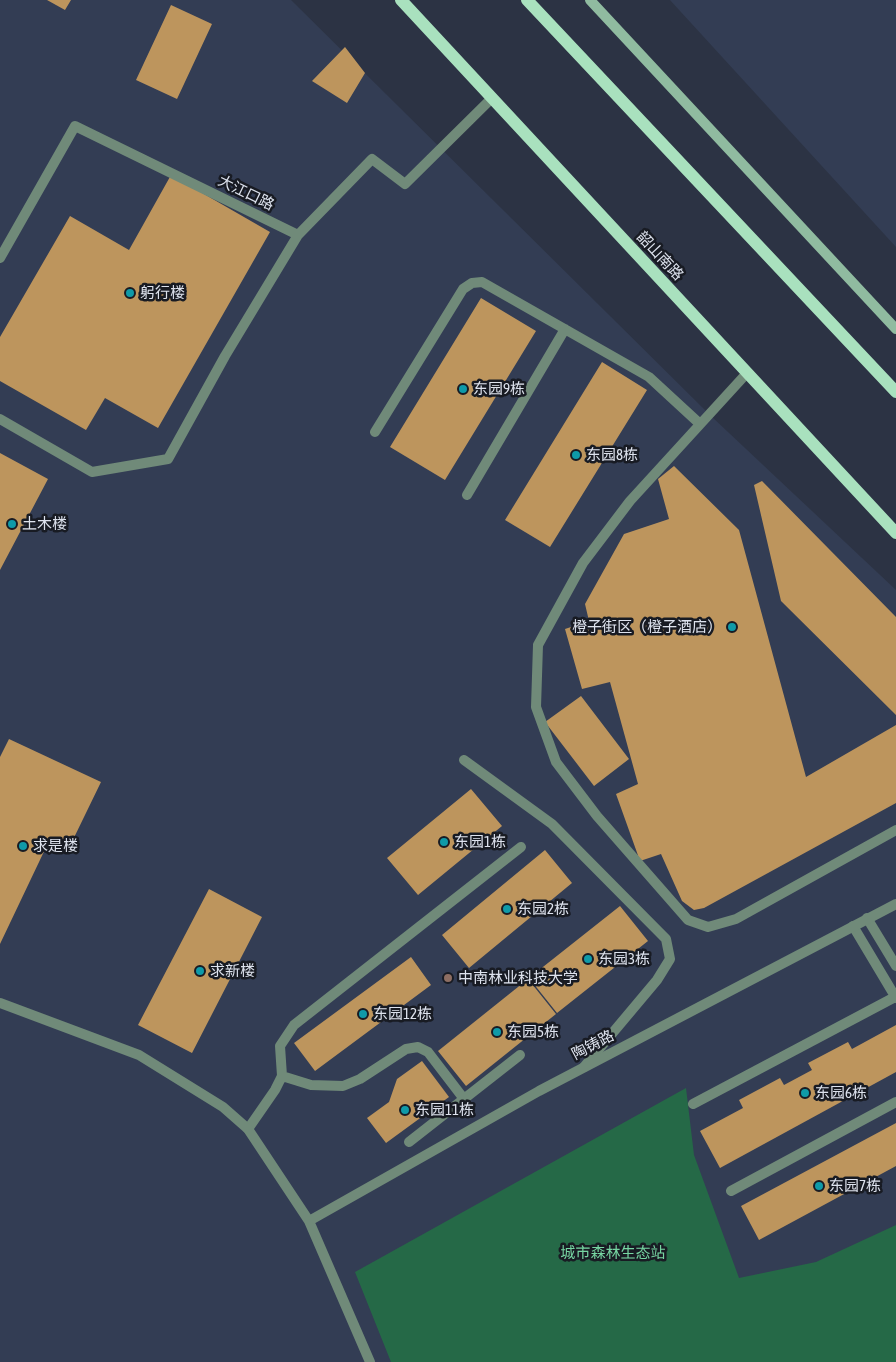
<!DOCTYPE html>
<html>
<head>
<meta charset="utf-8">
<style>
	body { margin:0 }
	canvas { display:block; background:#2c3344 }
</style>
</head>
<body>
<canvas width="896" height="1362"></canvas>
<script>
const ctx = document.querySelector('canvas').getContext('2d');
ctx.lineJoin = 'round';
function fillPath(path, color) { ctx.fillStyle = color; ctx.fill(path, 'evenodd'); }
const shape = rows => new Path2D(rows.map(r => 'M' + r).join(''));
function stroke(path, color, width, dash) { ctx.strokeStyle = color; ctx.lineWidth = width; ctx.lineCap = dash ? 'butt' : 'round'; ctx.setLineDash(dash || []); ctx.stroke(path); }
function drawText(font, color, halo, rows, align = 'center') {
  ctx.font = font + ' "Asap Condensed","Noto Sans SC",sans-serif'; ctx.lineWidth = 5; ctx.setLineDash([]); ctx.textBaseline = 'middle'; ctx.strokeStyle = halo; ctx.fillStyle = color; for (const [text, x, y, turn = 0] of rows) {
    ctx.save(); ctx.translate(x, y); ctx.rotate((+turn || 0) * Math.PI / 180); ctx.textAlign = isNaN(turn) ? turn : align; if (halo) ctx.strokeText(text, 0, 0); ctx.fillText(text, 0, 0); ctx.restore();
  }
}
fillPath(shape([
	[0,0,291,0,712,417,896,590,896,1362,0,1362],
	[670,0,896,0,896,247]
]), '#333d54');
fillPath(shape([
	[686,1088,694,1155,739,1278,816,1262,896,1225,896,1362,391,1362,355,1272]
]), '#256947');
fillPath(shape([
	[47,0,71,0,65,10],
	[171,5,212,24,177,99,136,80],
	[345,47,365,73,347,103,312,81],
	[171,175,270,232,158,428,105,398,86,430,0,381,0,337,70,216,129,250],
	[481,298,536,331,445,480,390,447],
	[602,362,647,390,550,547,505,520],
	[0,453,48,479,0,570],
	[674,466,739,530,806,777,896,725,896,803,704,908,694,910,682,901,661,854,640,861,616,794,638,784,610,682,582,689,565,629,589,621,585,604,624,534,669,519,658,479],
	[762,481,896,617,896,715,781,601,754,485],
	[581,696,629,759,594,786,545,722],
	[9,739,101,782,68,850,49,841,0,944,0,757],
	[471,789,502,826,418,895,387,858],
	[545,850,572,883,469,968,442,935],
	[209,889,262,917,192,1053,138,1025],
	[620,906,648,941,557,1013,529,978],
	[411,957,431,985,315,1071,294,1043],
	[528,979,556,1014,466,1086,438,1051],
	[896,1025,896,1072,720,1168,700,1131,743,1108,739,1100,780,1078,784,1085,812,1070,808,1063,848,1042,852,1049],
	[422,1061,449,1097,386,1143,367,1118,389,1102,397,1079],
	[896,1123,896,1166,759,1240,741,1206]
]), '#bd955d');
stroke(shape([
	[747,373,630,501,583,563,538,645,536,707,556,762,597,816,688,920,708,927,736,919,896,830],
	[375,432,463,289,472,283,482,282,649,377,700,424],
	[467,495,565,329],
	[464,760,552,824,666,939,670,959,657,980,584,1067],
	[867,918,896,966],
	[853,926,896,998],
	[282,1076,311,1085,343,1086,360,1079,406,1049,418,1047,428,1052,464,1099],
	[693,1104,895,997],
	[248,1129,275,1090,282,1076,280,1046,294,1025,521,847],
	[409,1142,520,1055],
	[731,1191,896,1102]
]), '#708a79', 10);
stroke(shape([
	[0,258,75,126,298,235,372,159,405,184,492,98],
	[0,419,92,472,168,459,225,356,298,235],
	[0,1003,139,1055,223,1107,248,1129,309,1221,370,1362],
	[309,1221,539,1091,896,904]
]), '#708a79', 10);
stroke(shape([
	[590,0,896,329]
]), '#90bba0', 10);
stroke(shape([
	[401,0,896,533],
	[527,0,896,392]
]), '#a9e1be', 12);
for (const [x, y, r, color] of [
	[130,293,5,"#0f9aa8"],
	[463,389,5,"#0f9aa8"],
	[576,455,5,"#0f9aa8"],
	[12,524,5,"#0f9aa8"],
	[732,627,5,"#0f9aa8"],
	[444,842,5,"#0f9aa8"],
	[23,846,5,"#0f9aa8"],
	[507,909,5,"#0f9aa8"],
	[588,959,5,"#0f9aa8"],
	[200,971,5,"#0f9aa8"],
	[448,978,5,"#8d6e63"],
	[363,1014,5,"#0f9aa8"],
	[497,1032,5,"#0f9aa8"],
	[805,1093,5,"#0f9aa8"],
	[405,1110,5,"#0f9aa8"],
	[819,1186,5,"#0f9aa8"]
]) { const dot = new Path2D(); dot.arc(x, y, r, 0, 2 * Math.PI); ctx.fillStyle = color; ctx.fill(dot); stroke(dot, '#181b23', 2); }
drawText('15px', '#dee3ee', '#181b23', [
	["大江口路",246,193,26],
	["韶山南路",660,256,47],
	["陶铸路",593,1045,-28]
]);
drawText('15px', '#dee3ee', '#181b23', [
	["躬行楼",140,293],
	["东园9栋",473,389],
	["东园8栋",586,455],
	["土木楼",22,524],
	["橙子街区（橙子酒店）",722,627,"right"],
	["东园1栋",454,842],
	["求是楼",33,846],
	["东园2栋",517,909],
	["东园3栋",598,959],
	["求新楼",210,971],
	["中南林业科技大学",458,978],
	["东园12栋",373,1014],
	["东园5栋",507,1032],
	["东园6栋",815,1093],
	["东园11栋",415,1110],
	["东园7栋",829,1186]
], 'left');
drawText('15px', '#76d5a2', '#181b23', [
	["城市森林生态站",613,1253]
]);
</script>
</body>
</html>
